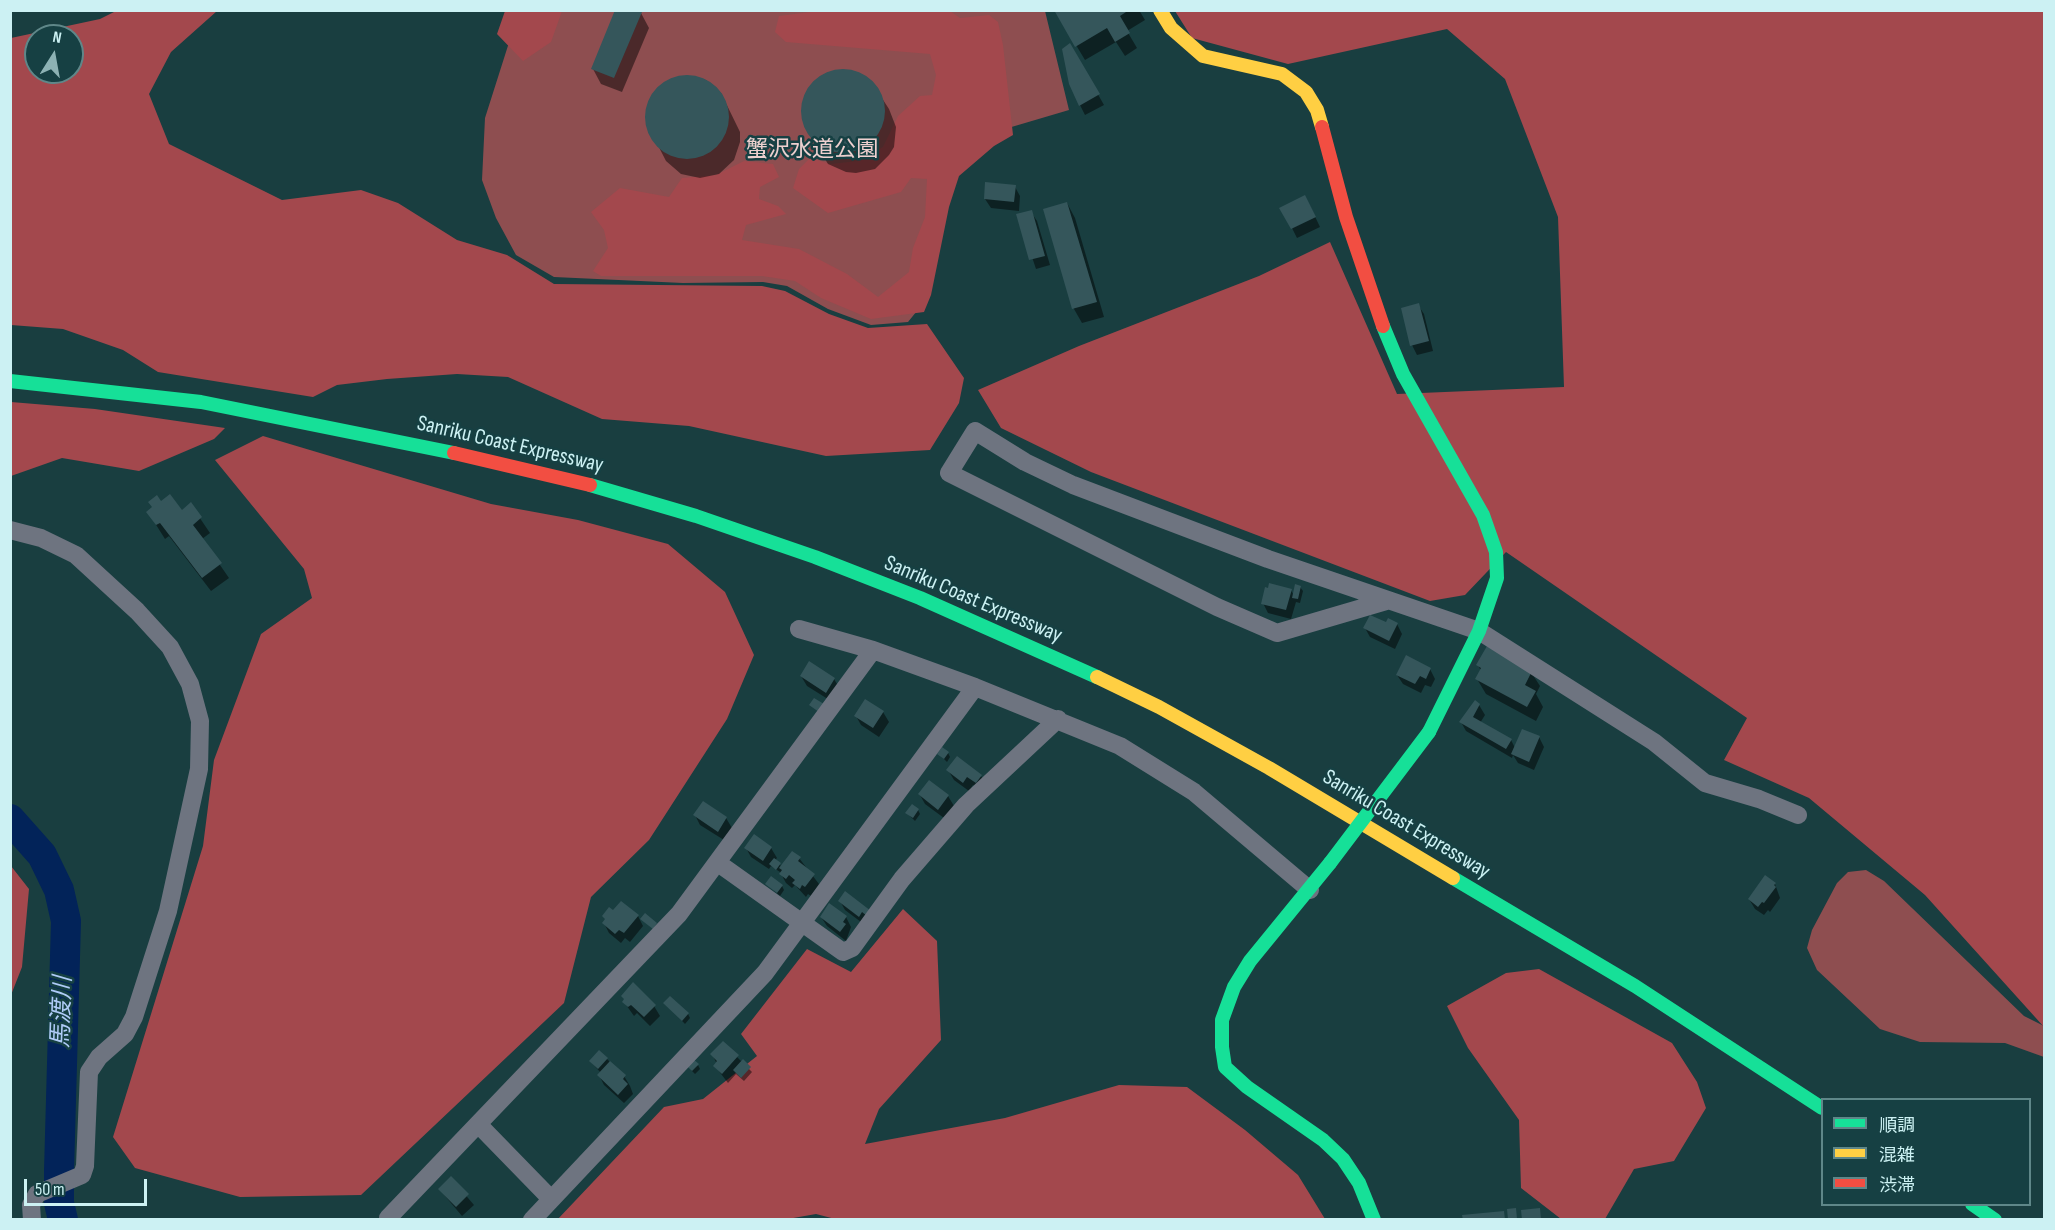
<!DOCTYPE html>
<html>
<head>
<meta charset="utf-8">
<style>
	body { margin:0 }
	#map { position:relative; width:2055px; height:1230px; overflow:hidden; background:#193e40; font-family:"Sofia Sans Condensed","Noto Sans JP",sans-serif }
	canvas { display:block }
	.frame { position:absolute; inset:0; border:12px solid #ccf1f3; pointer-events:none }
	.legend { position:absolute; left:1821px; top:1098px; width:210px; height:108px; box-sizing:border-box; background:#164043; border:2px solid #5f8789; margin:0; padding:8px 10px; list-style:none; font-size:18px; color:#ccf1f3 }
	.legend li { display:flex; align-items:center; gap:12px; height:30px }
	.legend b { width:30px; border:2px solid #5f8789 }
	.north { position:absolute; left:24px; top:24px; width:60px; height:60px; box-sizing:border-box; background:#164043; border:2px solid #5f8789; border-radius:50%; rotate:11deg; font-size:16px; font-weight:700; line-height:24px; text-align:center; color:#ccf1f3 }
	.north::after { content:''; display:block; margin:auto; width:21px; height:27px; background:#8db2b4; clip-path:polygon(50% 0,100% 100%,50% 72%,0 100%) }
	.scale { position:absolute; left:24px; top:1179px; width:123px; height:27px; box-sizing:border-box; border:3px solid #ccf1f3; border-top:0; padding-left:8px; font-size:18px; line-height:21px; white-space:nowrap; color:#ccf1f3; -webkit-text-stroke:4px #164043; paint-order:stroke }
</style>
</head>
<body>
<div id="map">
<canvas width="2055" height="1230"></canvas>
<div class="frame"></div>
<ul class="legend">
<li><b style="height:8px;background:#16e098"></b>順調</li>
<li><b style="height:8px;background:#ffcf43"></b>混雑</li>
<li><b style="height:8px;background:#f24e42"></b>渋滞</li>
</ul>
<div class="north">N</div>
<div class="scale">50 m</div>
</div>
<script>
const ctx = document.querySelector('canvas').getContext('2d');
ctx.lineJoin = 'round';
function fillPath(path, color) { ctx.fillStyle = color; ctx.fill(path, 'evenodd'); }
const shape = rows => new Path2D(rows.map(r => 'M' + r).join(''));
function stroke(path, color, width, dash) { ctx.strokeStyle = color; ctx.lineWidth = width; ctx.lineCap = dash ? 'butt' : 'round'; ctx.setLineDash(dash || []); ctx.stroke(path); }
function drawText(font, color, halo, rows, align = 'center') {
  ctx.font = font + ' "Sofia Sans Condensed","Noto Sans JP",sans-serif'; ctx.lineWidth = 5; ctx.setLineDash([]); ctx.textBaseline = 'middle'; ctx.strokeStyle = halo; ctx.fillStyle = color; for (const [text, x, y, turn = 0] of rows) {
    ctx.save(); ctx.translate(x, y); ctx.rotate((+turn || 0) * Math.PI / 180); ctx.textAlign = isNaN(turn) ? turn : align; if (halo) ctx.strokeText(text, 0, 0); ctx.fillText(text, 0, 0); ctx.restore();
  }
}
fillPath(shape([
	[519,11,1045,11,1069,110,954,144,925,301,908,322,871,325,828,309,787,286,763,282,683,283,554,277,516,255,496,218,482,180,485,118],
	[1866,870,1884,881,2024,1016,2044,1026,2044,1057,2005,1043,1920,1042,1880,1029,1817,970,1807,948,1812,930,1837,883,1848,872]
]), '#8e4e50');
fillPath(shape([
	[116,11,217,11,171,52,149,94,169,144,282,200,361,190,398,203,457,240,507,255,554,284,762,286,785,291,829,314,868,328,927,324,964,378,959,403,930,450,826,456,689,426,602,419,508,377,457,374,387,379,337,385,313,397,158,372,123,350,63,329,11,325,11,38,100,19],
	[36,36,72,36,72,72,36,72],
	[505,11,505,10,562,11,551,42,523,61,497,34],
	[818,11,950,11,960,18,989,15,998,22,1003,45,1013,135,994,146,959,176,949,207,931,295,924,312,871,319,821,298,795,281,762,276,601,276,593,271,608,248,604,230,591,212,620,188,669,197,682,178,716,175,744,161,773,164,779,177,760,187,759,199,778,206,786,214,746,225,742,240,799,249,847,274,878,297,909,272,913,248,925,217,927,179,911,178,901,192,828,213,793,188,799,169,810,158,831,164,858,161,883,147,898,116,920,96,932,95,936,75,930,54,786,42,775,32,779,16],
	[1175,11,2044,11,2044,1027,1925,895,1809,798,1724,760,1747,718,1506,552,1465,595,1430,601,1091,472,1001,428,978,390,1079,346,1259,276,1330,242,1397,394,1564,387,1558,217,1505,79,1447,29,1288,64,1192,38],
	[11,402,95,409,225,428,214,439,139,471,62,458,11,476],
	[263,436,491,504,578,520,668,544,725,592,754,655,727,719,649,840,591,897,564,1003,361,1195,240,1197,135,1168,113,1137,203,846,214,760,261,634,312,598,304,569,215,460],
	[11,866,29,889,22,967,11,995],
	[903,909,937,941,941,1040,879,1109,865,1144,1005,1118,1119,1085,1187,1087,1245,1130,1298,1175,1325,1219,839,1220,816,1214,782,1220,557,1220,664,1107,703,1099,757,1056,741,1034,807,949,851,972],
	[1539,969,1672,1043,1697,1082,1706,1108,1674,1161,1634,1169,1605,1219,1561,1219,1521,1188,1519,1120,1468,1048,1447,1006,1506,973]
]), '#a3484d');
fillPath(shape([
	[617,10,641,13,649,28,622,92,601,84,593,69],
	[1055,10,1139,10,1145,20,1127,31,1137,48,1125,56,1116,42,1085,60],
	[1075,54,1104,105,1085,115,1080,105],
	[843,70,852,72,870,80,889,109,896,127,894,147,889,155,875,169,856,173,846,172,828,164,805,126,802,107,809,89,823,75],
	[687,76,706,80,721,93,740,132,740,142,734,160,719,174,700,178,681,174,666,161,646,122,646,112,653,94,668,81],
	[1015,187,1020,196,1019,211,991,208,985,199],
	[1067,203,1075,218,1104,317,1082,323,1074,309,1044,210],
	[1310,206,1320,227,1297,238,1292,228],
	[1031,212,1037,221,1050,265,1036,269,1018,215],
	[1418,305,1424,314,1433,351,1417,355,1412,345],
	[161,503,182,512,191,505,210,533,202,539,229,578,211,591,169,536,165,539,148,512],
	[1300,587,1303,591,1300,603,1296,602,1291,619,1268,613,1263,603,1291,590,1294,596],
	[1386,624,1397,624,1402,634,1395,649,1370,637,1365,628],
	[1478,665,1531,672,1540,686,1536,694,1543,707,1536,721,1486,694,1477,679,1481,671],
	[1430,669,1435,679,1431,687,1425,685,1421,693,1403,684,1397,675],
	[801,676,834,679,840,689,831,701,807,686],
	[1479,705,1485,715,1480,723,1511,740,1515,748,1539,737,1544,747,1534,770,1518,763,1513,755,1512,758,1466,731,1461,722],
	[883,712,889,722,879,737,861,725,856,716],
	[948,753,950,757,947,762,939,754],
	[948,770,981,776,986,785,982,792,973,785,969,791,954,780],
	[920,795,948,796,954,806,944,818,925,804],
	[703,803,726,818,732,828,724,840,700,825,695,815],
	[918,810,920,814,915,821,907,813],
	[754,836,771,848,777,858,775,860,782,867,799,858,819,884,811,896,808,894,806,897,795,885,792,888,786,883,780,872,771,866,769,869,751,857,746,848],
	[767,884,782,886,784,890,780,896],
	[1775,884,1780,898,1770,912,1768,910,1764,915,1755,909,1749,899],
	[845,894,875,921,865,925,845,910,840,901],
	[638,916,643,926,630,942,625,938,621,943,609,933,604,923],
	[821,917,846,917,851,927,846,941,827,926],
	[624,1002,654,1006,660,1016,650,1026,637,1013,634,1016],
	[665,1003,688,1014,690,1018,685,1024],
	[723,1043,752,1072,744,1081,736,1074,728,1083,715,1066,717,1064,712,1054],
	[607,1059,624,1076,630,1086,633,1094,624,1103,604,1085,599,1075,601,1073,590,1061],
	[698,1065,700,1069,695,1074,691,1070],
	[451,1178,474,1205,462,1216,440,1190]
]), '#0007');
stroke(shape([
	[10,819,42,855,59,890,66,921,59,1171,59,1203,63,1220]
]), '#022359', 30);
fillPath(shape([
	[615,10,642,12,614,78,591,69],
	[1054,10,1129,10,1120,16,1130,33,1115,42,1107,28,1075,47],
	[1070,43,1100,94,1079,106,1069,84,1062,49],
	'801 111a42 42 0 1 1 84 0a42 42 0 1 1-84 0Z',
	'645 117a42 42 0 1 1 84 0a42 42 0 1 1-84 0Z',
	[985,182,1016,185,1014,202,984,199],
	[1305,195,1316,217,1291,229,1279,208],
	[1067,202,1097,302,1072,309,1043,209],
	[1032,210,1045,256,1029,260,1016,214],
	[1419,303,1429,341,1410,346,1401,308],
	[170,494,182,510,191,502,202,517,193,525,222,563,202,578,160,523,156,525,146,512,152,507,148,502,157,495,161,501],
	[1269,583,1292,589,1286,610,1261,604,1265,587,1268,588],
	[1295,584,1301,586,1298,599,1292,598],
	[1370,615,1386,622,1388,618,1398,623,1389,641,1363,628],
	[1487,646,1532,671,1525,685,1536,691,1527,707,1475,679,1481,668,1476,665],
	[1406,655,1431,668,1426,679,1420,676,1415,684,1396,675],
	[809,661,835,678,826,693,800,676],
	[814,698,824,704,819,712,809,705],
	[865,699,884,711,873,728,854,716],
	[1475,700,1480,704,1473,717,1512,739,1506,749,1459,722],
	[1522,729,1540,736,1529,762,1511,754],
	[942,747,949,752,944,759,937,754],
	[957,756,982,775,976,783,967,777,963,783,946,770],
	[929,780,949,795,938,810,918,794],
	[703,801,727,817,718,832,693,815],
	[912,804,919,809,913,818,905,813],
	[754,834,772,847,763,861,744,848],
	[792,851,801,857,798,861,815,874,805,887,802,885,800,889,792,883,795,880,789,875,786,879,779,874,782,870,779,868],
	[774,858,781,863,776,870,769,864],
	[1765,875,1776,883,1774,885,1776,887,1764,903,1762,902,1758,907,1748,899],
	[771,876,783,885,777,893,765,884],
	[845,891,871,911,867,916,862,912,859,917,838,901],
	[621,901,639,915,624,933,619,930,615,934,602,923,605,919,602,916,609,907,613,910],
	[829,903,847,916,843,922,846,924,840,932,820,917],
	[645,913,657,923,653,929,640,919],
	[633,982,656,1005,644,1017,631,1005,628,1007,622,1002,624,999,621,996],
	[670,996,689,1013,682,1021,663,1003],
	[723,1041,739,1055,722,1074,713,1066,717,1061,710,1054],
	[599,1050,608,1058,598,1069,589,1061],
	[693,1059,699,1064,692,1071,687,1066],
	[743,1059,751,1067,741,1078,733,1070],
	[610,1061,626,1075,623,1079,628,1084,618,1095,597,1075],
	[451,1176,469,1194,456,1207,438,1189],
	[1516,1208,1517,1219,1508,1220,1507,1209],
	[1540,1208,1541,1220,1522,1220,1521,1210],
	[1504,1211,1505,1220,1463,1220,1462,1215]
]), '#35565b');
stroke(shape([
	[10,530,41,538,76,555,137,611,170,647,190,684,200,721,199,769,168,911,134,1017,125,1034,99,1057,89,1072,85,1166,82,1175,37,1194,31,1205,32,1220],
	[1386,601,1277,633,1217,607,949,473,975,431,1025,462,1073,485,1268,559,1479,631,1654,742,1705,783,1759,799,1798,815],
	[799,629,873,650,975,687,1120,746,1194,792,1310,890],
	[718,863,843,952,852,948,902,879,966,805,1058,719],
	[478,1124,551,1199],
	[388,1218,679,914,873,650],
	[532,1220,765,973,975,687]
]), '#6e7480', 18);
stroke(shape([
	[1383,326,1403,374,1483,515,1496,552,1497,578,1479,631,1429,732],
	[10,381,201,402,454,453],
	[590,485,696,516,815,557,920,598,1097,677],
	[1330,863,1250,961,1234,987,1222,1020,1222,1047,1225,1067,1247,1087,1323,1140,1343,1159,1359,1183,1374,1220],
	[1453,878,1635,986,1822,1108],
	[1972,1204,1995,1220]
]), '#16e098', 14);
stroke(shape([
	[1160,10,1171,28,1203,56,1282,74,1306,92,1317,110,1322,127],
	[1097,677,1159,707,1269,768,1453,878]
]), '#ffcf43', 14);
stroke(shape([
	[1322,127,1346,217,1383,326],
	[454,453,590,485]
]), '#f24e42', 14);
stroke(shape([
	[1330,863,1429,732]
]), '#16e098', 14);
drawText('22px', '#eed0cf', '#164043', [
	["蟹沢水道公園",812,150]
]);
drawText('22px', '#ccf1f3', '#164043', [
	["Sanriku Coast Expressway",510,445,13],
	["Sanriku Coast Expressway",973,600,23],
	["Sanriku Coast Expressway",1406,825,31]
]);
drawText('italic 24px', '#afcbf7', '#164043', [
	["馬渡川",63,1012,-88]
]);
</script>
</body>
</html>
